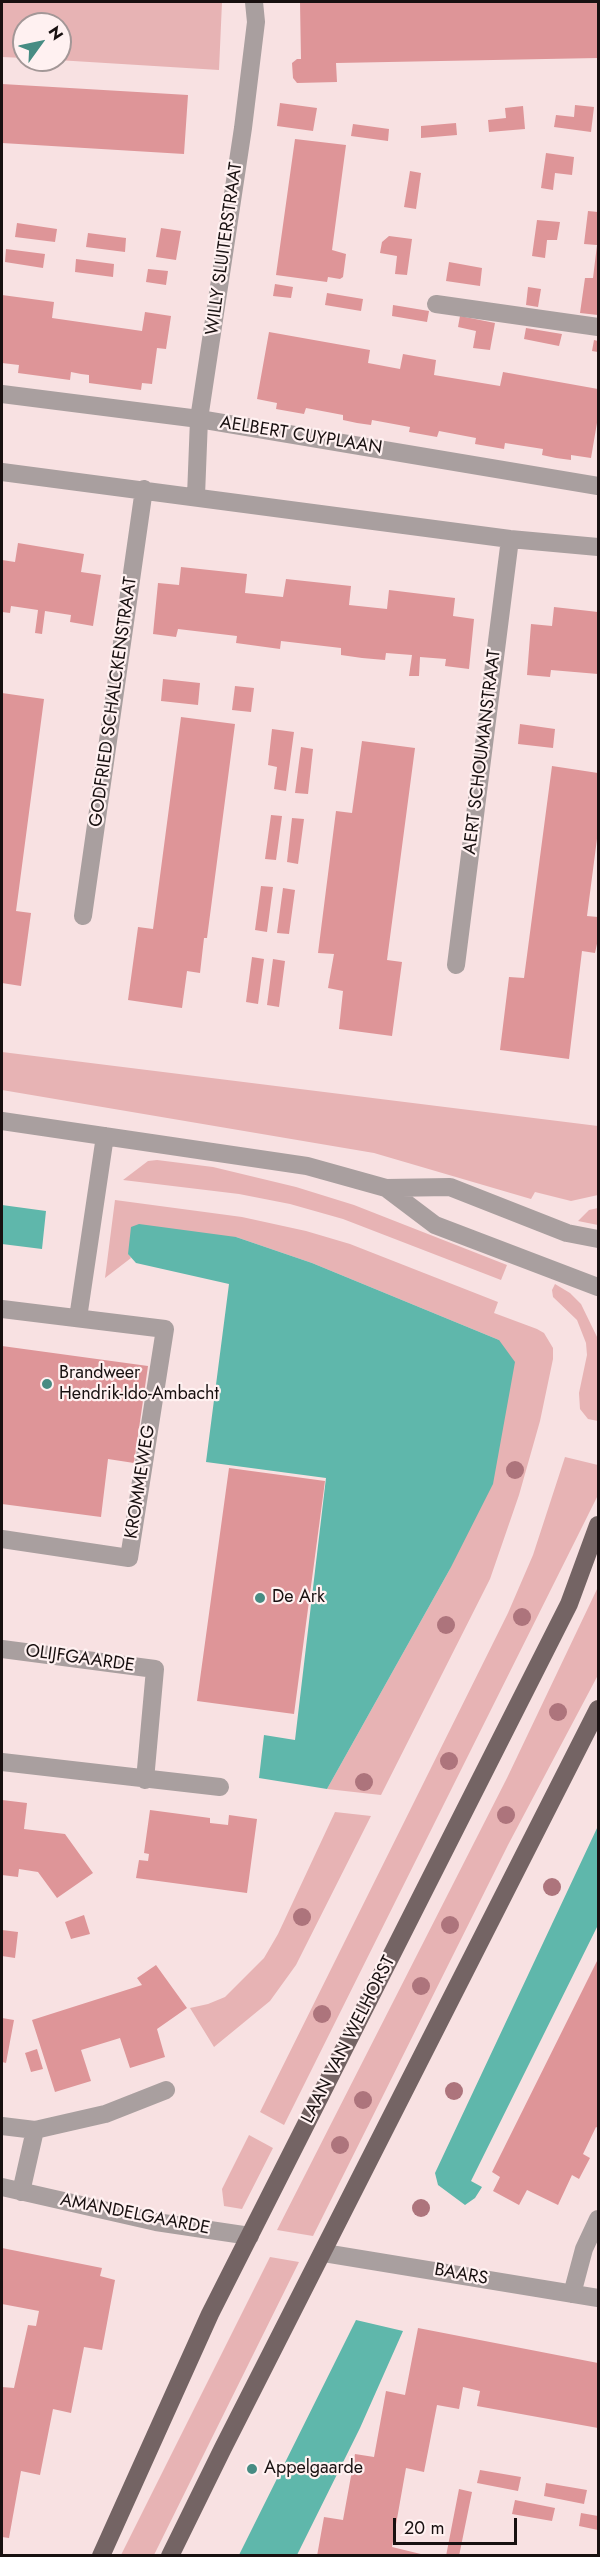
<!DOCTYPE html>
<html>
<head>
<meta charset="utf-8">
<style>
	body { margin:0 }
	#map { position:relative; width:600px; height:2557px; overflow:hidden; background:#f8e1e2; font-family:Jost,sans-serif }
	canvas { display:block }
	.frame { position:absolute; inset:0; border:3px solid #181010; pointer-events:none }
	.north { position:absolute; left:12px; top:12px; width:60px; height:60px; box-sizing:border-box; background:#fff1f1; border:2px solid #a39797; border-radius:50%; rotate:57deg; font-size:16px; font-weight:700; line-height:24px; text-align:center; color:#181010 }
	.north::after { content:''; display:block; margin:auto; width:21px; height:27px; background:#478c83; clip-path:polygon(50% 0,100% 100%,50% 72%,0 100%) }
	.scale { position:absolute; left:393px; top:2518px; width:124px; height:27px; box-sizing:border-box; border:3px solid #181010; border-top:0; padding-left:8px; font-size:18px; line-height:21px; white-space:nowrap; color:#181010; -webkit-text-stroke:4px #fff1f1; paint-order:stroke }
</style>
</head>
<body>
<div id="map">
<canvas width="600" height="2557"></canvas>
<div class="frame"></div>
<div class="north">N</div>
<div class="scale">20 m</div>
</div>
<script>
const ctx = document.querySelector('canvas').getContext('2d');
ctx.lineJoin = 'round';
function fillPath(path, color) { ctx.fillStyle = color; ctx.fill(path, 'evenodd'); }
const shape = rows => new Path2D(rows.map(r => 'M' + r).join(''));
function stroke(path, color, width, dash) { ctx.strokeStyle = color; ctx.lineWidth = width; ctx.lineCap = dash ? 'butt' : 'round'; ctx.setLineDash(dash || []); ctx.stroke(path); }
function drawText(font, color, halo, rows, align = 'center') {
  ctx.font = font + ' Jost,sans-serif'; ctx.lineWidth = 4.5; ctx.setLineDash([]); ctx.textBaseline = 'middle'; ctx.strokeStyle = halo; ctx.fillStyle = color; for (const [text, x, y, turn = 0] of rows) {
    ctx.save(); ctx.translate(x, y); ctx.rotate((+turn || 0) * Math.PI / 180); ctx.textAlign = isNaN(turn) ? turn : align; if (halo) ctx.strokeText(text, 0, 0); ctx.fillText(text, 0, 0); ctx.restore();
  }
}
fillPath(shape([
	[2,2,222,2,219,70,57,60,60,60,60,24,24,24,24,58,2,57],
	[2,1052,598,1126,598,1195,571,1201,535,1192,531,1199,374,1153,2,1090],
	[157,1160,213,1167,296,1187,354,1205,507,1265,501,1280,343,1219,290,1204,239,1194,123,1180,148,1161],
	[115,1200,242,1217,306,1231,350,1244,498,1302,494,1313,537,1329,544,1333,553,1348,553,1359,540,1421,519,1495,490,1579,381,1795,327,1789,450,1569,499,1340,312,1263,236,1237,128,1253,131,1258,105,1278],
	[598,1208,598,1225,578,1221,589,1210],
	[555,1284,570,1293,581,1304,598,1339,598,1421,588,1419,580,1409,579,1393,587,1355,586,1343,577,1320,553,1297,552,1290],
	[565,1457,598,1465,598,1495,284,2125,260,2112,508,1613,533,1555],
	[598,1587,598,1675,508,1845,313,2236,277,2230,507,1778],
	[335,1812,371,1816,296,1965,270,2001,214,2047,190,2008,208,2004,225,1997,264,1958,278,1934],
	[249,2135,273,2148,242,2209,224,2206,222,2189],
	[270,2257,299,2262,154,2555,121,2555]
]), '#e7b3b4');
fillPath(shape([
	[2,1205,46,1211,42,1249,2,1244],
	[139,1224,236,1237,312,1263,499,1340,515,1362,493,1484,450,1569,327,1789,259,1778,264,1735,295,1740,326,1478,206,1462,229,1284,136,1263,128,1254,131,1227],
	[598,1826,598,1925,471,2181,482,2187,475,2198,465,2205,438,2185,435,2173],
	[356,2320,403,2331,360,2428,297,2555,239,2555]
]), '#5fb7ab');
fillPath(shape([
	[300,2,598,2,598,58,336,63,337,82,297,83,293,78,292,63,297,59,301,59],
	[2,84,188,95,184,154,2,143],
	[280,103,317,108,313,131,277,126],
	[575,105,594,107,591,132,554,127,556,115,574,117],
	[523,106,525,129,489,132,488,120,506,118,505,108],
	[456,123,457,135,421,138,421,126],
	[353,124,389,129,388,141,351,136],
	[295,139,346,145,332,250,346,254,343,277,340,279,328,277,327,282,276,275],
	[546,153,574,157,572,175,555,173,553,190,541,188],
	[410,171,421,173,416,209,404,207],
	[588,211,598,212,598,315,580,313,585,278,593,278,597,245,584,244],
	[537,220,560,222,557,240,547,240,545,258,532,256],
	[17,223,57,229,55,242,15,237],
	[161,228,181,231,176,260,156,257],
	[88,233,126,238,125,252,86,247],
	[389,236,412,239,407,275,395,274,397,256,380,253,382,242],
	[6,249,45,254,43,268,5,262],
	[76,259,114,264,113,277,75,272],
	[449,262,482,268,480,286,446,281],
	[148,269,168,271,166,285,146,282],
	[275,284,293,287,291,298,273,296],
	[528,287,541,289,538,307,526,305],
	[327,293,363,299,361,311,325,305],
	[2,295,54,302,52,318,142,331,145,312,171,316,166,349,157,348,152,384,142,383,141,390,89,383,89,375,81,374,71,372,70,380,18,373,19,365,2,363],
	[393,305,429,311,427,322,392,316],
	[460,316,495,323,490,350,473,348,476,331,458,327],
	[526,328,562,334,559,346,524,339],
	[269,332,370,350,368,363,400,369,403,354,436,360,434,375,500,386,503,372,598,389,598,417,591,458,571,455,571,460,556,458,542,455,543,449,505,443,504,449,475,444,476,438,439,431,437,437,409,432,410,427,372,420,371,425,357,423,343,420,343,415,306,408,304,414,276,409,277,403,257,399],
	[594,340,598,341,598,352,592,351],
	[18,543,84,554,81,572,101,575,93,626,70,622,71,615,45,611,42,634,35,633,38,610,11,606,10,613,2,612,2,560,15,562],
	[181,567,247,574,245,593,283,597,286,579,351,586,349,605,387,609,389,590,455,598,453,616,474,619,469,669,445,666,446,659,420,657,419,676,409,676,412,655,386,653,385,660,362,658,341,655,341,648,281,641,280,649,236,643,237,636,178,629,176,637,153,634,158,583,179,585],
	[554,607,598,612,598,674,551,670,550,677,527,675,531,624,552,626],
	[163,679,200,683,198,705,161,701],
	[235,686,254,688,251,712,232,710],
	[2,693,44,699,16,911,31,913,21,986,2,983],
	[181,717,235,724,207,938,204,938,200,973,187,971,182,1008,128,1000,138,927,153,929],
	[520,724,555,729,553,748,518,744],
	[272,729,294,732,286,791,274,789,277,767,268,765],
	[362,741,415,748,387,960,402,962,392,1036,339,1029,343,991,328,988,334,954,318,953,336,811,352,813],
	[301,747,313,749,308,794,295,793],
	[552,766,598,773,598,831,587,916,598,917,598,939,595,953,582,951,569,1059,500,1050,509,977,524,978],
	[271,815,282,816,276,860,265,859],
	[292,818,304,819,298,864,287,862],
	[261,886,273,887,267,932,255,930],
	[283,888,295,890,289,934,277,933],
	[252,957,264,959,258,1004,246,1002],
	[273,959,285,961,279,1007,267,1005],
	[2,1346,148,1366,134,1463,108,1459,101,1517,2,1504],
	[229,1468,325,1481,294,1714,197,1701],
	[2,1800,27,1803,24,1829,65,1834,93,1873,57,1898,38,1872,19,1869,18,1877,2,1875],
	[150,1810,210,1818,210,1823,228,1825,229,1815,257,1819,247,1893,136,1878,139,1860,148,1861,149,1854,144,1853],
	[84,1915,90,1934,71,1939,65,1922],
	[2,1930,18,1932,15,1958,2,1956],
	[598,1959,598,2128,596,2127,583,2154,590,2158,579,2179,572,2175,558,2205,527,2190,519,2205,493,2191,500,2177,492,2172],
	[156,1965,187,2008,157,2029,165,2057,130,2068,120,2038,81,2050,91,2081,55,2092,32,2020,142,1985,137,1978],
	[2,2018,14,2020,6,2063,2,2062],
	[37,2049,43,2069,31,2072,25,2053],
	[2,2248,102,2268,100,2276,115,2280,102,2350,84,2347,71,2413,53,2409,40,2475,21,2471,9,2538,2,2537,2,2387,14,2388,28,2325,36,2326,39,2311,2,2304],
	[418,2328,598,2363,598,2428,477,2406,480,2391,463,2387,459,2409,437,2405,424,2472,406,2468,392,2547,429,2556,317,2556,324,2517,343,2520,355,2454,374,2457,386,2391,405,2395],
	[480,2470,521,2477,518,2491,477,2483],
	[546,2483,587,2490,584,2504,544,2496],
	[459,2489,472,2492,459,2556,446,2556],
	[515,2500,555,2508,552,2521,512,2514],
	[581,2513,598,2516,598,2530,579,2526]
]), '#de9598');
stroke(shape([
	[436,304,598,327],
	[2,394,199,419,598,486],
	[2,472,510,539,598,547],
	[196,496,199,419,243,128,256,22,254,2],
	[83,916,144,489],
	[456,965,510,539],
	[2,1121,307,1166,386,1188,450,1187,567,1233,598,1239],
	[386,1188,435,1225,598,1287],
	[2,1309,165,1329,129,1558,2,1539],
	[78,1318,105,1136],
	[2,1649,155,1669,145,1780],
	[2,1762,220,1787],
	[2,2126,35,2130,105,2114,166,2090],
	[2,2187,156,2222,250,2236],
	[21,2192,35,2130],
	[324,2253,598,2298],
	[572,2294,584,2249,598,2219]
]), '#a99f9f', 18);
stroke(shape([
	[101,2556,210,2314,569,1604,598,1525],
	[170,2556,223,2448,598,1709]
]), '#746464', 18);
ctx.fillStyle = '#ad747c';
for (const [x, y] of [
	[515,1470],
	[522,1617],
	[446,1625],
	[558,1712],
	[449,1761],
	[364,1782],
	[506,1815],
	[552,1887],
	[302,1917],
	[450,1925],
	[421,1986],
	[322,2014],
	[454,2091],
	[363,2100],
	[340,2145],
	[421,2208]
]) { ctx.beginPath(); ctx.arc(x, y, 9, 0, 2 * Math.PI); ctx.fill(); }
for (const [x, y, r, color] of [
	[47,1384,6,"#478c83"],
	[260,1598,6,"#478c83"],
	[252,2469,6,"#478c83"]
]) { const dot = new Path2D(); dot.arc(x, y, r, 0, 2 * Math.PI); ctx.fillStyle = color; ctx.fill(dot); stroke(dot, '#fff1f1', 2); }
drawText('18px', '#181010', '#fff1f1', [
	["WILLY SLUITERSTRAAT",225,249,-82],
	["AELBERT CUYPLAAN",301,436,9],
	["GODFRIED SCHALCKENSTRAAT",114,702,-82],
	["AERT SCHOUMANSTRAAT",483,752,-83],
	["KROMMEWEG",141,1482,-81],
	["OLIJFGAARDE",80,1659,8],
	["LAAN VAN WELHORST",349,2040,-63],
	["AMANDELGAARDE",135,2215,11],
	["BAARS",461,2275,10]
]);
drawText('18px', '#181010', '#fff1f1', [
	["Brandweer",59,1374],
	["Hendrik-Ido-Ambacht",59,1395],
	["De Ark",272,1598],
	["Appelgaarde",264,2469]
], 'left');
</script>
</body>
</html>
